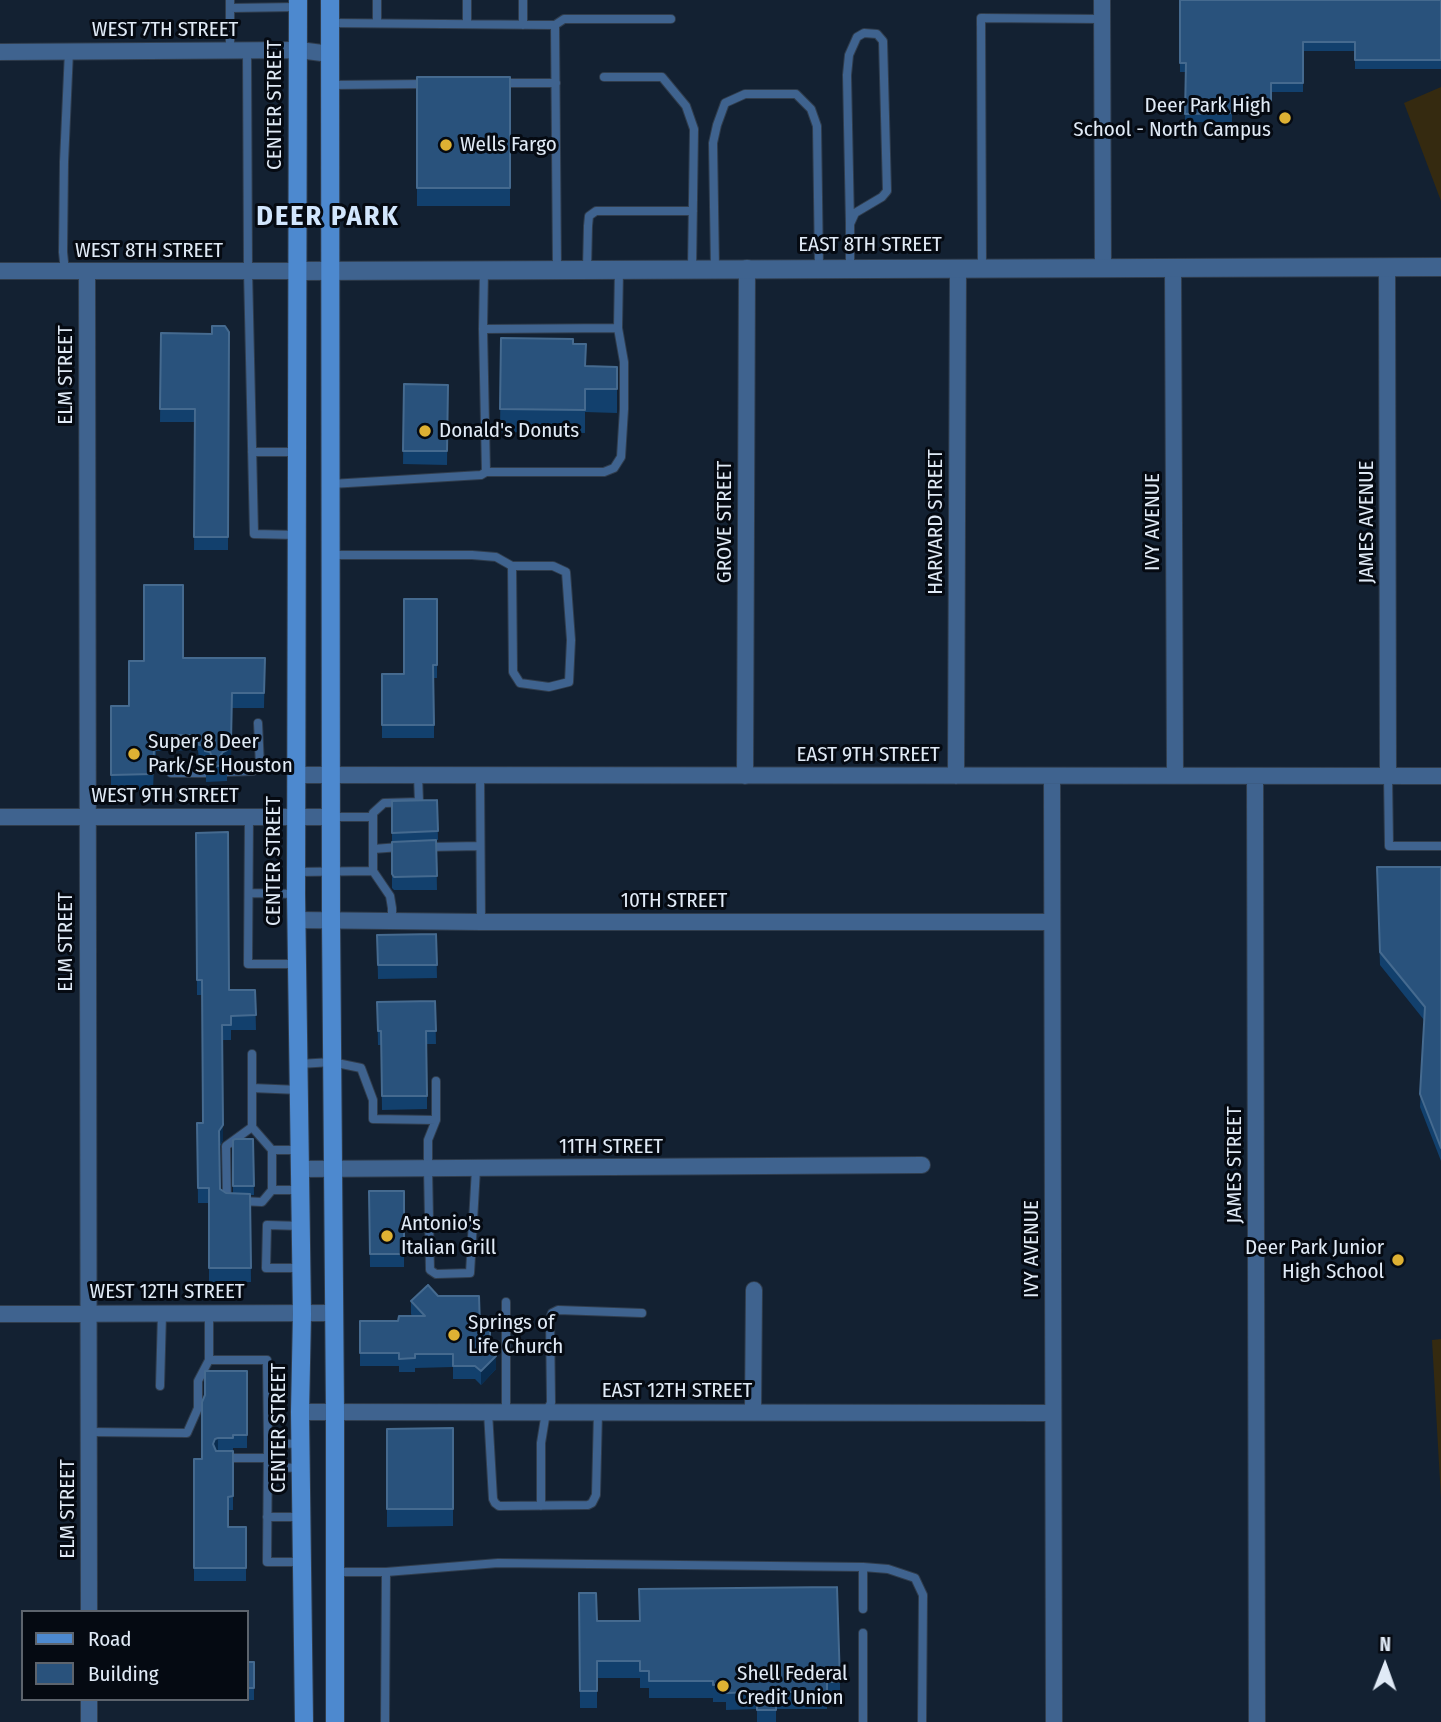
<!DOCTYPE html>
<html>
<head>
<meta charset="utf-8">
<style>
	body { margin:0 }
	#map { position:relative; width:1441px; height:1722px; overflow:hidden; background:#132132; font-family:"Fira Sans Condensed",sans-serif }
	canvas { display:block }
	.legend { position:absolute; left:21px; top:1610px; width:228px; height:91px; box-sizing:border-box; background:#050a12; border:2px solid #5d646d; margin:0; padding:9px 12px; list-style:none; font-size:21px; color:#e0eaf6 }
	.legend li { display:flex; align-items:center; gap:14px; height:35px }
	.legend b { width:35px; border:2px solid #5d646d }
	.north { position:absolute; left:1350px; top:1631px; width:70px; height:70px; -webkit-text-stroke:5px #050a12; paint-order:stroke; rotate:1deg; font-size:19px; font-weight:700; line-height:28px; text-align:center; color:#e0eaf6 }
	.north::after { content:''; display:block; margin:auto; width:24px; height:32px; background:#e0eaf6; clip-path:polygon(50% 0,100% 100%,50% 72%,0 100%) }
</style>
</head>
<body>
<div id="map">
<canvas width="1441" height="1722"></canvas>
<ul class="legend">
<li><b style="height:9px;background:#4d89cf"></b>Road</li>
<li><b style="height:19px;background:#29527c"></b>Building</li>
</ul>
<div class="north">N</div>
</div>
<script>
const ctx = document.querySelector('canvas').getContext('2d');
ctx.lineJoin = 'round';
function fillPath(path, color) { ctx.fillStyle = color; ctx.fill(path, 'evenodd'); }
const shape = rows => new Path2D(rows.map(r => 'M' + r).join(''));
function stroke(path, color, width, dash) { ctx.strokeStyle = color; ctx.lineWidth = width; ctx.lineCap = dash ? 'butt' : 'round'; ctx.setLineDash(dash || []); ctx.stroke(path); }
function drawText(font, color, halo, rows, align = 'center') {
  ctx.font = font + ' "Fira Sans Condensed",sans-serif'; ctx.lineWidth = 6; ctx.setLineDash([]); ctx.textBaseline = 'middle'; ctx.strokeStyle = halo; ctx.fillStyle = color; for (const [text, x, y, turn = 0] of rows) {
    ctx.save(); ctx.translate(x, y); ctx.rotate((+turn || 0) * Math.PI / 180); ctx.textAlign = isNaN(turn) ? turn : align; if (halo) ctx.strokeText(text, 0, 0); ctx.fillText(text, 0, 0); ctx.restore();
  }
}
fillPath(shape([
	[1441,87,1441,201,1404,103],
	[1441,1339,1441,1499,1432,1340]
]), '#352a10');
const service = shape([
	[230,0,230,51],
	[467,0,467,24],
	[523,0,523,25],
	[230,8,297,7],
	[330,23,555,25,557,269],
	[377,23,377,0],
	[555,25,564,19,671,19],
	[247,51,248,271,254,534,297,535],
	[604,77,662,77,686,106,694,129,692,269],
	[501,83,556,83],
	[330,85,425,84],
	[850,224,847,75,849,55,857,37,864,33,877,34,883,41,887,191,882,197,855,213,850,224,850,268],
	[982,268,981,18,1102,19],
	[587,269,588,226,589,216,596,211,693,211],
	[715,269,713,143,717,125,725,103,745,94,796,94,811,109,817,126,819,268],
	[65,272,63,252,64,162,69,51],
	[483,329,618,328,619,269],
	[252,452,297,452],
	[486,472,604,472,614,468,621,457,624,409,624,362,618,328],
	[331,484,481,475,486,472,483,329,484,269],
	[331,555,472,555,496,557,512,566,513,672,520,683,549,687,569,682,571,640,566,572,553,566,512,566],
	[258,723,260,766,296,766],
	[227,772,253,771,260,766],
	[171,773,206,773],
	[480,776,481,922],
	[1388,776,1389,846,1441,846],
	[249,816,248,964,297,964],
	[331,817,373,817],
	[427,847,480,846],
	[373,849,373,813,384,803,419,802,418,776],
	[373,871,373,849,400,847],
	[296,872,373,871,390,896,392,908,392,921],
	[249,893,296,894],
	[252,1054,252,1088],
	[299,1064,332,1062,361,1068,373,1100,373,1119,436,1120],
	[436,1081,436,1120,428,1140,428,1169,430,1270,436,1274,470,1273,476,1169],
	[272,1150,252,1127,252,1088,299,1090],
	[299,1150,272,1150,272,1190,301,1190],
	[227,1201,226,1146,252,1127],
	[240,1201,262,1202,272,1190],
	[301,1226,267,1225,266,1268,302,1268],
	[506,1302,506,1412],
	[209,1312,209,1360,267,1360,268,1443,300,1444],
	[160,1386,162,1313],
	[488,1412,493,1499,495,1503,499,1506,588,1505,592,1503,596,1495,598,1412],
	[89,1432,187,1433,198,1408,198,1381,209,1360],
	[268,1443,267,1562,302,1562],
	[225,1458,268,1458],
	[268,1467,300,1468],
	[541,1506,541,1443,546,1412,551,1403,550,1318,552,1313,558,1310,642,1313],
	[267,1517,301,1517],
	[863,1567,888,1569,915,1578,923,1595,922,1722],
	[335,1572,386,1572,385,1722],
	[386,1572,498,1563,863,1567,863,1609],
	[863,1722,863,1633]
]);
const minor = shape([
	[1102,0,1103,268],
	[0,52,299,50,330,54],
	[1387,267,1388,776],
	[1173,268,1175,776],
	[0,271,298,271],
	[87,272,89,1612],
	[296,775,1441,776],
	[745,776,747,268],
	[956,776,958,268],
	[1052,776,1054,1722],
	[1255,776,1257,1722],
	[0,817,331,817],
	[296,920,481,922,1052,922],
	[300,1169,922,1165],
	[0,1314,335,1313],
	[300,1412,1053,1413],
	[753,1412,754,1290],
	[89,1699,89,1722]
]);
const tertiary = shape([
	[298,271,1441,267]
]);
const secondary = shape([
	[298,0,296,894,302,1314,300,1412,304,1722],
	[330,0,331,921,335,1412,335,1722]
]);
stroke(service, '#303d4d', 10);
stroke(minor, '#303d4d', 18);
stroke(tertiary, '#303d4d', 20);
stroke(secondary, '#303d4d', 20);
stroke(service, '#3f638f', 8);
stroke(minor, '#3f638f', 16);
stroke(tertiary, '#3f638f', 18);
stroke(secondary, '#4d89cf', 18);
fillPath(shape([
	[1180,0,1441,0,1441,69,1355,69,1355,51,1303,51,1303,92,1271,92,1271,114,1232,114,1232,122,1185,122,1186,72,1180,72],
	[417,77,510,77,510,206,417,206],
	[229,332,228,550,194,550,195,422,160,422,161,333,212,334],
	[501,338,573,344,585,366,617,367,617,413,585,412,585,433,500,432],
	[404,384,448,385,447,465,403,464],
	[437,599,437,678,434,678,434,738,382,738,382,674,404,674],
	[183,658,265,658,264,708,232,708,231,758,227,759,227,781,206,782,206,767,205,761,199,760,198,750,156,751,156,765,154,766,153,790,111,790,111,706,129,706,144,661],
	[437,800,438,840,400,841,436,840,437,890,394,890,392,888,392,801],
	[196,833,229,990,255,990,256,1030,231,1030,231,1040,222,1040,223,1140,220,1146,220,1189,226,1193,233,1193,233,1140,253,1139,254,1195,250,1195,251,1282,209,1283,209,1203,198,1203,197,1123,203,1123,202,995,197,995],
	[1441,867,1441,1161,1420,1107,1424,1020,1380,965,1377,880],
	[436,934,437,978,378,979,377,935],
	[435,1001,436,1044,427,1044,427,1109,382,1110,381,1045,378,1045,377,1002],
	[369,1191,404,1191,404,1267,370,1267],
	[438,1296,480,1328,490,1351,496,1369,481,1385,475,1379,453,1379,453,1367,415,1368,415,1372,399,1372,399,1366,360,1366,360,1321,398,1321,412,1316,411,1314,411,1301],
	[247,1371,247,1448,233,1448,233,1510,228,1510,228,1527,246,1527,246,1581,194,1581,194,1459,202,1459],
	[453,1428,453,1526,387,1527,387,1429],
	[579,1593,597,1621,840,1682,840,1699,827,1699,827,1709,776,1709,776,1722,757,1722,757,1709,726,1710,726,1702,713,1702,713,1698,649,1698,649,1688,640,1688,640,1678,597,1678,597,1708,580,1708],
	[247,1662,254,1662,254,1700,198,1701,198,1699,247,1699]
]), '#12406d');
fillPath(shape([
	[232,693,231,758,227,759,227,765,220,766,220,756],
	[223,1125,223,1140,219,1146,219,1131],
	[496,1356,496,1369,481,1385,481,1371],
	[218,1438,218,1452,215,1453,213,1444,215,1439]
]), '#092c4f');
const building = shape([
	[1180,0,1441,0,1441,60,1355,60,1355,42,1303,42,1303,83,1271,83,1271,105,1232,105,1232,113,1185,114,1186,63,1180,63,1180,0],
	[417,77,510,77,510,188,417,188,417,77],
	[212,326,225,326,229,332,228,537,194,537,195,409,160,409,161,333,212,334,212,326],
	[501,338,573,339,573,344,586,344,585,366,617,367,617,389,585,389,585,410,500,409,501,338],
	[404,384,448,385,447,451,403,451,404,384],
	[144,585,183,585,183,658,265,658,264,693,232,693,231,742,227,744,227,750,223,752,220,756,222,761,227,763,227,765,206,767,206,764,211,761,212,757,210,752,205,751,205,746,199,745,198,735,156,735,156,750,154,750,153,774,111,775,111,706,129,706,129,661,144,661,144,585],
	[404,599,437,599,437,665,433,665,434,725,382,725,382,674,404,674,404,599],
	[437,800,438,831,392,833,392,801,437,800],
	[228,832,229,990,255,990,256,1015,231,1016,231,1025,222,1025,223,1125,219,1131,220,1189,226,1193,250,1194,251,1268,209,1268,209,1188,198,1188,197,1123,203,1123,202,980,197,980,196,833,228,832],
	[436,840,437,876,394,877,392,874,392,842,436,840],
	[1377,867,1441,867,1441,1148,1420,1094,1425,1007,1380,952,1377,867],
	[436,934,437,965,378,965,377,935,436,934],
	[435,1001,436,1031,426,1031,427,1096,382,1096,381,1031,378,1031,377,1002,435,1001],
	[235,1139,253,1139,254,1186,233,1186,233,1140,235,1139],
	[369,1191,404,1191,404,1254,370,1254,369,1191],
	[428,1285,438,1296,479,1296,480,1328,490,1328,490,1351,496,1356,481,1371,475,1366,453,1366,453,1354,415,1354,415,1358,399,1359,399,1353,360,1353,360,1321,398,1321,399,1316,425,1316,411,1301,428,1285],
	[205,1371,247,1371,247,1435,233,1435,233,1438,218,1438,215,1439,213,1444,216,1451,233,1451,233,1496,228,1497,228,1527,246,1527,246,1568,194,1568,194,1459,202,1459,202,1402,205,1395,205,1371],
	[453,1428,453,1509,387,1509,387,1429,453,1428],
	[837,1587,840,1682,827,1682,827,1692,776,1692,776,1710,757,1710,757,1692,726,1693,726,1685,713,1685,713,1681,649,1681,649,1671,640,1671,640,1661,597,1661,597,1691,580,1691,579,1593,596,1593,597,1621,640,1621,639,1589,837,1587],
	[247,1662,254,1662,254,1688,247,1688,247,1662]
]);
fillPath(building, '#29527c');
stroke(building, '#456a8f', 2);
for (const [x, y, r, color] of [
	[1285,118,7,"#deb133"],
	[446,145,7,"#deb133"],
	[425,431,7,"#deb133"],
	[134,754,7,"#deb133"],
	[387,1236,7,"#deb133"],
	[1398,1260,7,"#deb133"],
	[454,1335,7,"#deb133"],
	[723,1686,7,"#deb133"]
]) { const dot = new Path2D(); dot.arc(x, y, r, 0, 2 * Math.PI); ctx.fillStyle = color; ctx.fill(dot); stroke(dot, '#050a12', 2.5); }
drawText('21px', '#e0eaf6', '#050a12', [
	["WEST 7TH STREET",165,30],
	["CENTER STREET",275,105,-90],
	["EAST 8TH STREET",870,245],
	["WEST 8TH STREET",149,251],
	["ELM STREET",66,375,-90],
	["GROVE STREET",725,522,-90],
	["HARVARD STREET",936,522,-90],
	["IVY AVENUE",1153,522,-90],
	["JAMES AVENUE",1367,522,-90],
	["EAST 9TH STREET",868,755],
	["WEST 9TH STREET",165,796],
	["CENTER STREET",274,861,-90],
	["10TH STREET",674,901],
	["ELM STREET",66,942,-90],
	["11TH STREET",611,1147],
	["JAMES STREET",1235,1165,-90],
	["IVY AVENUE",1032,1249,-90],
	["WEST 12TH STREET",167,1292],
	["EAST 12TH STREET",677,1391],
	["CENTER STREET",279,1428,-90],
	["ELM STREET",68,1509,-90]
]);
drawText('21px', '#e0eaf6', '#050a12', [
	["Deer Park High",1271,106,"right"],
	["School - North Campus",1271,130,"right"],
	["Wells Fargo",460,145],
	["Donald's Donuts",439,431],
	["Super 8 Deer",148,742],
	["Park/SE Houston",148,766],
	["Antonio's",401,1224],
	["Italian Grill",401,1248],
	["Deer Park Junior",1384,1248,"right"],
	["High School",1384,1272,"right"],
	["Springs of",468,1323],
	["Life Church",468,1347],
	["Shell Federal",737,1674],
	["Credit Union",737,1698]
], 'left');
ctx.letterSpacing = '2px';
drawText('bold 28px', '#d2e6fd', '#050a12', [
	["DEER PARK",328,217]
]);
ctx.letterSpacing = '0px';
</script>
</body>
</html>
